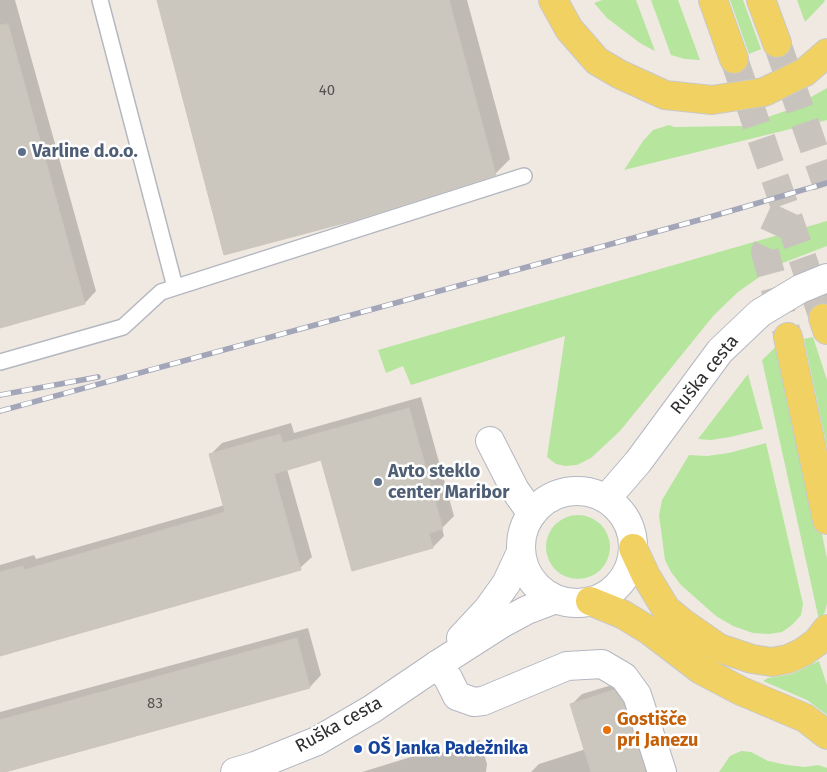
<!DOCTYPE html>
<html>
<head>
<meta charset="utf-8">
<style>
	body { margin:0 }
	canvas { display:block; background:#efe9e1 }
</style>
</head>
<body>
<canvas width="827" height="772"></canvas>
<script>
const ctx = document.querySelector('canvas').getContext('2d');
ctx.lineJoin = 'round';
function fillPath(path, color) { ctx.fillStyle = color; ctx.fill(path, 'evenodd'); }
const shape = rows => new Path2D(rows.map(r => 'M' + r).join(''));
function stroke(path, color, width, dash) { ctx.strokeStyle = color; ctx.lineWidth = width; ctx.lineCap = dash ? 'butt' : 'round'; ctx.setLineDash(dash || []); ctx.stroke(path); }
function drawText(font, color, halo, rows, align = 'center') {
  ctx.font = font + ' "Fira Sans",sans-serif'; ctx.lineWidth = 5; ctx.setLineDash([]); ctx.textBaseline = 'middle'; ctx.strokeStyle = halo; ctx.fillStyle = color; for (const [text, x, y, turn = 0] of rows) {
    ctx.save(); ctx.translate(x, y); ctx.rotate((+turn || 0) * Math.PI / 180); ctx.textAlign = isNaN(turn) ? turn : align; if (halo) ctx.strokeText(text, 0, 0); ctx.fillText(text, 0, 0); ctx.restore();
  }
}
fillPath(shape([
	[602,0,636,0,655,51,640,43,607,18,594,3],
	[651,0,678,0,700,60,685,59,671,55],
	[730,0,743,0,761,49,749,54],
	[797,0,824,0,825,1,805,22],
	[827,88,827,120,624,170,643,141,653,130,669,125,674,127,742,126,788,110],
	[827,221,827,246,775,266,738,292,714,315,620,431,591,458,577,465,565,466,556,464,547,457,565,336,411,385,403,366,386,373,378,350],
	[813,337,827,380,827,447,804,339],
	[781,342,827,558,827,603,825,612,819,620,762,360],
	[748,374,763,429,730,437,711,440,698,439],
	[766,443,803,604,801,615,792,625,782,632,769,634,753,633,733,626,716,616,681,585,671,572,665,560,659,515,662,500,689,455,707,456,729,453],
	'546 547a32 32 0 1 1 64 0a32 32 0 1 1-64 0Z',
	[819,661,827,685,827,715,807,700,763,681,768,678,792,674],
	[741,751,751,752,768,761,787,765,805,767,818,765,827,768,827,772,719,772,730,756]
]), '#b6e59e');
fillPath(shape([
	[0,0,15,0,96,291,85,303,0,327],
	[158,0,467,0,510,159,495,174],
	[421,397,454,516,442,528,444,536,433,547,322,459,287,469,312,557,300,568,0,654,0,565,34,555,36,559,225,505,210,455,222,443,291,423,294,433],
	[308,628,321,675,310,687,0,772,0,712],
	[625,681,661,772,531,772,539,764,586,749,572,704,582,694],
	[480,740,487,764,486,772,362,772,427,752,429,756]
]), '#0003');
const building = shape([
	[157,0,449,0,496,175,352,221,224,255,157,0],
	[8,24,85,304,0,328,0,25,8,24],
	[409,408,443,529,429,533,433,548,352,571,321,460,274,474,301,570,0,656,0,572,23,566,24,570,225,512,209,454,280,434,283,443,409,408],
	[297,638,310,688,5,772,0,772,0,720,297,638],
	[614,690,623,702,646,772,591,772,570,704,614,690]
]);
fillPath(building, '#cbc7bf');
stroke(building, '#cbc5ba', 1);
stroke(shape([
	[777,43,827,186],
	[734,59,823,318],
	[785,209,765,252,788,337]
]), '#c8c4bd', 28, [28, 14]);
const lane = shape([
	[100,0,175,287],
	[0,362,123,327,161,292,524,176]
]);
const street = shape([
	[490,441,515,490,532,514],
	[437,665,448,678,457,696,474,702,483,701,567,666,602,664,624,677,637,695,662,772]
]);
const secondary = shape([
	'521 547a56 56 0 1 1 112 0a56 56 0 1 1-112 0Z',
	[606,499,638,462,720,351,760,313,800,289,827,278],
	[461,638,488,609,506,584,521,552],
	[235,772,255,766,317,741,372,709,437,665,501,624,527,610,556,599]
]);
const primary = shape([
	[553,0,569,29,597,61,619,74,665,95,712,100,764,92,805,72,827,53],
	[713,0,734,59],
	[761,0,777,43],
	[823,318,827,330],
	[788,337,827,520],
	[633,548,646,576,666,609,683,623,719,648,752,659,772,662,788,659,803,652,817,642,827,629],
	[590,601,622,614,650,631,701,670,741,691,805,718,827,735]
]);
stroke(lane, '#b4b7c1', 18);
stroke(street, '#b4b7c1', 30);
stroke(secondary, '#b4b7c1', 30);
stroke(primary, '#c9c9c9', 30);
stroke(lane, '#fff', 15);
stroke(street, '#fff', 28);
stroke(secondary, '#fff', 28);
stroke(primary, '#f2d163', 28);
const rail = shape([
	[0,395,98,377],
	[0,411,710,217,827,183]
]);
stroke(rail, '#a3a6b8', 5.5);
stroke(rail, '#fff', 4, [11]);
for (const [x, y, r, color] of [
	[22,152,5,"#5c6f8a"],
	[378,482,5,"#5c6f8a"],
	[607,730,5,"#e8710a"],
	[358,749,5,"#1a4fb4"]
]) { const dot = new Path2D(); dot.arc(x, y, r, 0, 2 * Math.PI); ctx.fillStyle = color; ctx.fill(dot); stroke(dot, '#fff', 2); }
drawText('15px', '#555452', null, [
	["40",327,91],
	["83",155,704]
]);
drawText('bold 18px', '#4e5e75', '#fff', [
	["Varline d.o.o.",32,152],
	["Avto steklo",388,472],
	["center Maribor",388,493]
], 'left');
drawText('18px', '#2e2e2e', '#fff', [
	["Ruška cesta",705,375,-51],
	["Ruška cesta",339,725,-29]
]);
drawText('bold 18px', '#c56008', '#fff', [
	["Gostišče",617,720],
	["pri Janezu",617,741]
], 'left');
drawText('bold 18px', '#164399', '#fff', [
	["OŠ Janka Padežnika",368,749]
], 'left');
</script>
</body>
</html>
